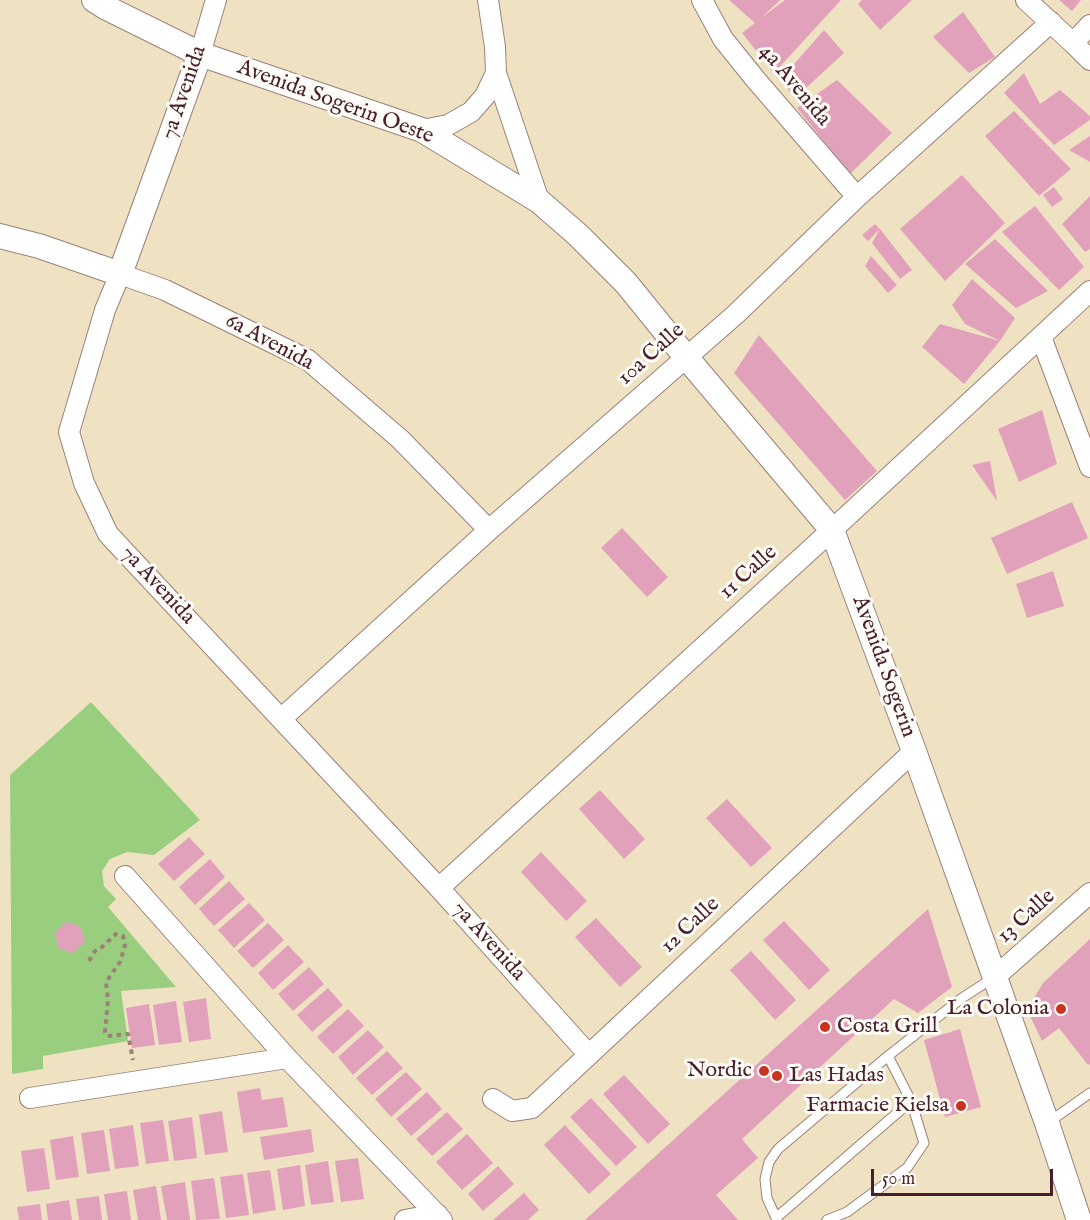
<!DOCTYPE html>
<html>
<head>
<meta charset="utf-8">
<style>
	body { margin:0 }
	#map { position:relative; width:1090px; height:1220px; overflow:hidden; background:#efe2c3; font-family:"IM FELL English",serif }
	canvas { display:block }
	.scale { position:absolute; left:871px; top:1169px; width:182px; height:27px; box-sizing:border-box; border:3px solid #4a1f2b; border-top:0; padding-left:8px; font-size:18px; line-height:21px; white-space:nowrap; color:#4a1f2b; -webkit-text-stroke:4px #fdfcf7; paint-order:stroke }
</style>
</head>
<body>
<div id="map">
<canvas width="1090" height="1220"></canvas>
<div class="scale">50 m</div>
</div>
<script>
const ctx = document.querySelector('canvas').getContext('2d');
ctx.lineJoin = 'round';
function fillPath(path, color) { ctx.fillStyle = color; ctx.fill(path, 'evenodd'); }
const shape = rows => new Path2D(rows.map(r => 'M' + r).join(''));
function stroke(path, color, width, dash) { ctx.strokeStyle = color; ctx.lineWidth = width; ctx.lineCap = dash ? 'butt' : 'round'; ctx.setLineDash(dash || []); ctx.stroke(path); }
function drawText(font, color, halo, rows, align = 'center') {
  ctx.font = font + ' "IM FELL English",serif'; ctx.lineWidth = 6; ctx.setLineDash([]); ctx.textBaseline = 'middle'; ctx.strokeStyle = halo; ctx.fillStyle = color; for (const [text, x, y, turn = 0] of rows) {
    ctx.save(); ctx.translate(x, y); ctx.rotate((+turn || 0) * Math.PI / 180); ctx.textAlign = isNaN(turn) ? turn : align; if (halo) ctx.strokeText(text, 0, 0); ctx.fillText(text, 0, 0); ctx.restore();
  }
}
fillPath(shape([
	[91,702,200,820,154,855,127,852,110,859,102,871,104,886,116,899,108,907,176,987,121,991,128,1041,43,1056,43,1069,12,1074,10,775]
]), '#9ace7f');
fillPath(shape([
	[729,0,780,0,761,18,785,0,841,0,774,73,742,33,755,23],
	[862,0,912,0,880,30,858,4],
	[1059,0,1081,0,1072,11],
	[963,12,995,57,969,73,933,37],
	[824,30,844,53,795,98,780,80],
	[1024,73,1040,104,1060,90,1090,116,1090,120,1054,145,1004,93],
	[837,80,892,133,850,174,797,108],
	[1014,111,1071,169,1039,196,985,136],
	[1090,136,1090,162,1069,150],
	[962,175,1005,223,945,281,900,229],
	[1054,187,1063,199,1052,207,1043,195],
	[1090,196,1090,249,1085,252,1062,224],
	[1035,206,1084,267,1059,290,1002,232],
	[875,224,880,229,912,270,900,279,872,243,880,229,868,241,862,235],
	[995,239,1048,291,1016,308,965,264],
	[871,256,897,285,888,293,865,266],
	[972,279,1015,318,1000,341,965,324,952,305],
	[940,324,1000,341,964,384,922,347],
	[759,335,877,471,845,500,734,373],
	[1042,410,1057,464,1019,482,998,429],
	[990,461,997,501,972,465],
	[1072,502,1088,538,1007,574,991,538],
	[622,528,668,577,647,597,601,548],
	[1053,571,1064,606,1027,618,1016,584],
	[600,790,645,839,624,859,579,809],
	[727,799,772,848,751,867,706,818],
	[189,837,205,854,174,881,158,864],
	[541,852,587,901,566,921,521,872],
	[210,859,225,877,195,905,179,887],
	[229,881,245,899,214,926,199,909],
	[249,903,265,920,234,948,218,930],
	[928,909,952,987,918,1013,894,999,742,1139,758,1158,716,1195,738,1220,585,1220],
	[596,918,642,967,620,987,575,937],
	[784,921,830,970,809,990,763,940],
	[67,922,81,927,85,942,73,953,58,948,55,932],
	[268,923,284,940,253,968,237,951],
	[1090,939,1090,1064,1088,1065,1059,1028,1042,1041,1031,1018,1033,1000,1043,983],
	[288,945,304,962,273,990,258,973],
	[751,951,796,1000,775,1020,730,970],
	[309,967,324,984,293,1011,278,994],
	[328,988,343,1005,312,1032,297,1015],
	[206,998,211,1039,189,1042,183,1002],
	[176,1001,182,1042,159,1045,153,1005],
	[149,1004,155,1045,132,1048,126,1008],
	[348,1009,364,1026,333,1054,317,1037],
	[960,1029,981,1107,945,1117,924,1040],
	[368,1030,384,1047,353,1075,338,1057],
	[387,1051,403,1068,372,1095,356,1078],
	[406,1072,422,1089,391,1117,375,1099],
	[624,1075,670,1124,648,1144,603,1094],
	[260,1088,262,1100,283,1097,288,1127,243,1133,237,1092],
	[427,1092,442,1109,411,1136,396,1119],
	[591,1098,637,1147,616,1166,570,1117],
	[222,1111,228,1152,205,1155,199,1115],
	[447,1112,463,1129,432,1156,416,1139],
	[192,1117,197,1158,174,1161,168,1121],
	[163,1120,169,1161,146,1164,140,1123],
	[133,1125,139,1166,115,1169,109,1129],
	[565,1125,611,1174,589,1194,544,1145],
	[311,1129,314,1152,264,1160,260,1137],
	[104,1130,110,1171,87,1174,81,1133],
	[467,1134,493,1163,462,1190,436,1162],
	[73,1136,79,1177,56,1180,50,1140],
	[44,1148,50,1189,27,1192,21,1151],
	[358,1158,364,1199,341,1202,335,1161],
	[328,1161,334,1202,311,1205,305,1165],
	[300,1165,305,1206,283,1210,277,1169],
	[498,1166,514,1184,483,1211,468,1194],
	[270,1170,276,1210,253,1214,247,1173],
	[243,1174,249,1215,226,1218,220,1177],
	[214,1178,220,1219,196,1220,191,1181],
	[185,1182,190,1220,167,1220,161,1186],
	[156,1186,161,1220,138,1220,133,1190],
	[127,1191,131,1220,108,1220,104,1194],
	[524,1193,539,1210,528,1220,493,1220],
	[99,1196,102,1220,79,1220,76,1199],
	[69,1200,72,1220,48,1220,46,1204],
	[40,1204,42,1220,19,1220,17,1207]
]), '#e2a1bb');
const service = shape([
	[1049,1122,1090,1093],
	[776,1218,911,1101],
	[777,1220,767,1198,765,1179,769,1162,778,1149,888,1056,962,998,993,978],
	[827,1220,847,1212,907,1168,924,1143,911,1101,888,1056]
]);
const minor = shape([
	[488,0,495,47,496,73,539,201],
	[702,0,723,39,756,80,857,197],
	[1026,0,1073,43,1090,60],
	[1073,43,1090,25],
	[200,54,216,0],
	[422,130,448,125,471,112,485,96,496,73],
	[1041,337,1090,467],
	[489,530,400,439,308,360,165,290,120,274,105,310,69,432,84,483,108,534,439,888,589,1055],
	[281,719,489,530,736,314,857,197,1051,22],
	[125,876,287,1058,442,1220],
	[439,888,832,530,1090,291],
	[995,977,1090,893],
	[30,1098,287,1058],
	[493,1099,512,1111,532,1108,914,751],
	[405,1220,437,1214]
]);
const tertiary = shape([
	[94,0,105,7,200,54,422,130,539,201,578,235,626,283,686,357,832,530,914,751,1047,1123,1079,1220],
	[0,236,39,246,120,274,200,54]
]);
stroke(service, '#9c8077', 11);
stroke(minor, '#9c8077', 22);
stroke(tertiary, '#9c8077', 26);
stroke(shape([
	[89,961,95,951,102,947,116,934,123,936,125,946,120,962,106,982,108,1000,105,1032,107,1036,128,1034,133,1060]
]), '#9c8077', 4, [4.5, 4.5]);
stroke(service, '#fff', 9);
stroke(minor, '#fff', 20);
stroke(tertiary, '#fff', 24);
for (const [x, y, r, color] of [
	[1061,1009,6,"#c8321e"],
	[825,1027,6,"#c8321e"],
	[764,1071,6,"#c8321e"],
	[777,1076,6,"#c8321e"],
	[961,1106,6,"#c8321e"]
]) { const dot = new Path2D(); dot.arc(x, y, r, 0, 2 * Math.PI); ctx.fillStyle = color; ctx.fill(dot); stroke(dot, '#fdfcf7', 2); }
drawText('22px', '#4a1f2b', '#fdfcf7', [
	["4a Avenida",794,86,50],
	["7a Avenida",185,93,-71],
	["Avenida Sogerin Oeste",335,103,20],
	["6a Avenida",269,343,28],
	["10a Calle",652,355,-42],
	["11 Calle",749,573,-42],
	["7a Avenida",157,586,47],
	["Avenida Sogerin",883,667,70],
	["13 Calle",1027,917,-42],
	["12 Calle",691,926,-43],
	["7a Avenida",488,942,48]
]);
drawText('22px', '#4a1f2b', '#fdfcf7', [
	["La Colonia",1049,1009],
	["Costa Grill",837,1027,"left"],
	["Nordic",752,1071],
	["Las Hadas",789,1076,"left"],
	["Farmacie Kielsa",949,1106]
], 'right');
</script>
</body>
</html>
